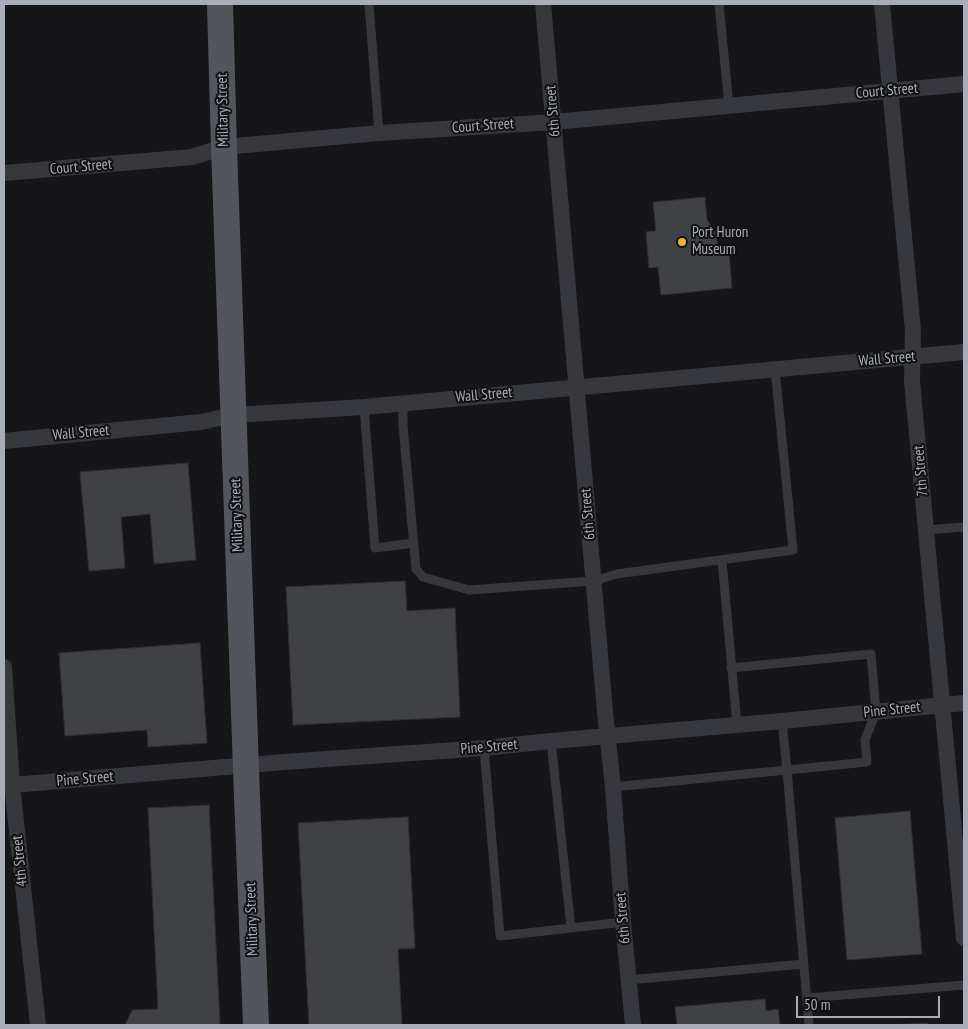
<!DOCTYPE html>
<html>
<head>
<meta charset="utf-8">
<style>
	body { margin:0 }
	#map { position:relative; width:968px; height:1029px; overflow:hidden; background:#161618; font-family:"PT Sans Narrow",sans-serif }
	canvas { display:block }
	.frame { position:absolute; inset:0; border:5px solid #a8adb8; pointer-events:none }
	.scale { position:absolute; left:796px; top:996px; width:144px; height:22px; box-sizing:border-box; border:2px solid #a8adb8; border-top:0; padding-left:6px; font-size:15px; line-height:18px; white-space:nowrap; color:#a8adb8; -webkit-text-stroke:4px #111113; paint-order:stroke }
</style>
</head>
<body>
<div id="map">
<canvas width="968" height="1029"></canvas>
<div class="frame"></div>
<div class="scale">50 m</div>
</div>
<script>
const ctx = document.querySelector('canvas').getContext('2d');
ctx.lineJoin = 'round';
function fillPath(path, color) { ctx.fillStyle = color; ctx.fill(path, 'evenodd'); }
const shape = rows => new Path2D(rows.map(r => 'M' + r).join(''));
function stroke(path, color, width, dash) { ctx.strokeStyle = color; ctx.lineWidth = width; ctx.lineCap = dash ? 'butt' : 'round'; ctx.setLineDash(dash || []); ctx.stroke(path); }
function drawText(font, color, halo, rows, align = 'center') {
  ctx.font = font + ' "PT Sans Narrow",sans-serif'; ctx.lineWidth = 4; ctx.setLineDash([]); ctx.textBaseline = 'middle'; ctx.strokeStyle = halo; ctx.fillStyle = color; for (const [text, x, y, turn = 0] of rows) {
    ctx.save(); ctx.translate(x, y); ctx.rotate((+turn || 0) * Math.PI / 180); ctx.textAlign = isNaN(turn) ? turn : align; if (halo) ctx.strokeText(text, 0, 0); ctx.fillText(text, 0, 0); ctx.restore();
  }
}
const building = shape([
	[705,197,707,220,716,232,718,253,729,252,732,288,661,295,658,267,649,268,646,232,656,231,653,202,705,197],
	[188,463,196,560,154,564,150,514,121,517,125,568,89,571,80,472,188,463],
	[405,581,407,611,455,608,460,717,293,725,286,587,405,581],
	[200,643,207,743,148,747,147,730,65,736,59,653,200,643],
	[209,805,220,1025,125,1025,132,1010,158,1009,148,808,209,805],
	[910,811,922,954,847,960,835,818,910,811],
	[408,817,415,948,398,949,402,1025,309,1025,298,823,408,817],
	[765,999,766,1011,778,1009,780,1025,677,1025,675,1007,765,999],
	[927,1023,928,1025,891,1025,927,1023]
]);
fillPath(building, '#404145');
stroke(building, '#303034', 1);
stroke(shape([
	[369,4,379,133],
	[719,4,729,106],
	[403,403,403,425,416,569,423,577,469,590,594,581,617,574,793,550,775,369],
	[364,407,375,548,414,543],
	[926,530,964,527],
	[722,560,737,725],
	[731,668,871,654,876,712,865,740,867,762,787,770,782,721],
	[551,741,571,928,623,922],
	[484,748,500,936,571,928],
	[613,787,787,770,809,1025],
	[628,980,804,964],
	[807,998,964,985]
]), '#37383d', 9);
stroke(shape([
	[543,4,605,712,613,787,623,922,633,1025],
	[882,4,913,331,912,381,964,938],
	[4,173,192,157,224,147,379,133,554,122,964,84],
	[4,441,201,422,234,415,364,407,964,352],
	[4,667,12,785,38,1025],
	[12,785,284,762,484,748,551,741,782,721,964,703]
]), '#37383d', 16);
stroke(shape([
	[220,4,224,147,247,797,256,1025]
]), '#53555c', 26);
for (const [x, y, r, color] of [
	[682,242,5,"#f2b134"]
]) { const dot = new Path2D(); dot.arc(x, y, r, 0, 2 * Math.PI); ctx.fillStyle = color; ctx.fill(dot); stroke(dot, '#111113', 2); }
drawText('15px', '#a8adb8', '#111113', [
	["Court Street",887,91,-5],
	["Military Street",223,110,-91],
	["6th Street",553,111,-95],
	["Court Street",483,126,-4],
	["Court Street",81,167,-5],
	["Wall Street",887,359,-5],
	["Wall Street",484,395,-5],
	["Wall Street",81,433,-5],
	["7th Street",921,471,-95],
	["6th Street",588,514,-95],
	["Military Street",237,515,-92],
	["Pine Street",892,710,-6],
	["Pine Street",489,747,-5],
	["Pine Street",85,779,-5],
	["4th Street",20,861,-96],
	["6th Street",623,918,-95],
	["Military Street",252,919,-92]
]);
drawText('15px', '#a8adb8', '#111113', [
	["Port Huron",692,233],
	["Museum",692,250]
], 'left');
</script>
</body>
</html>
